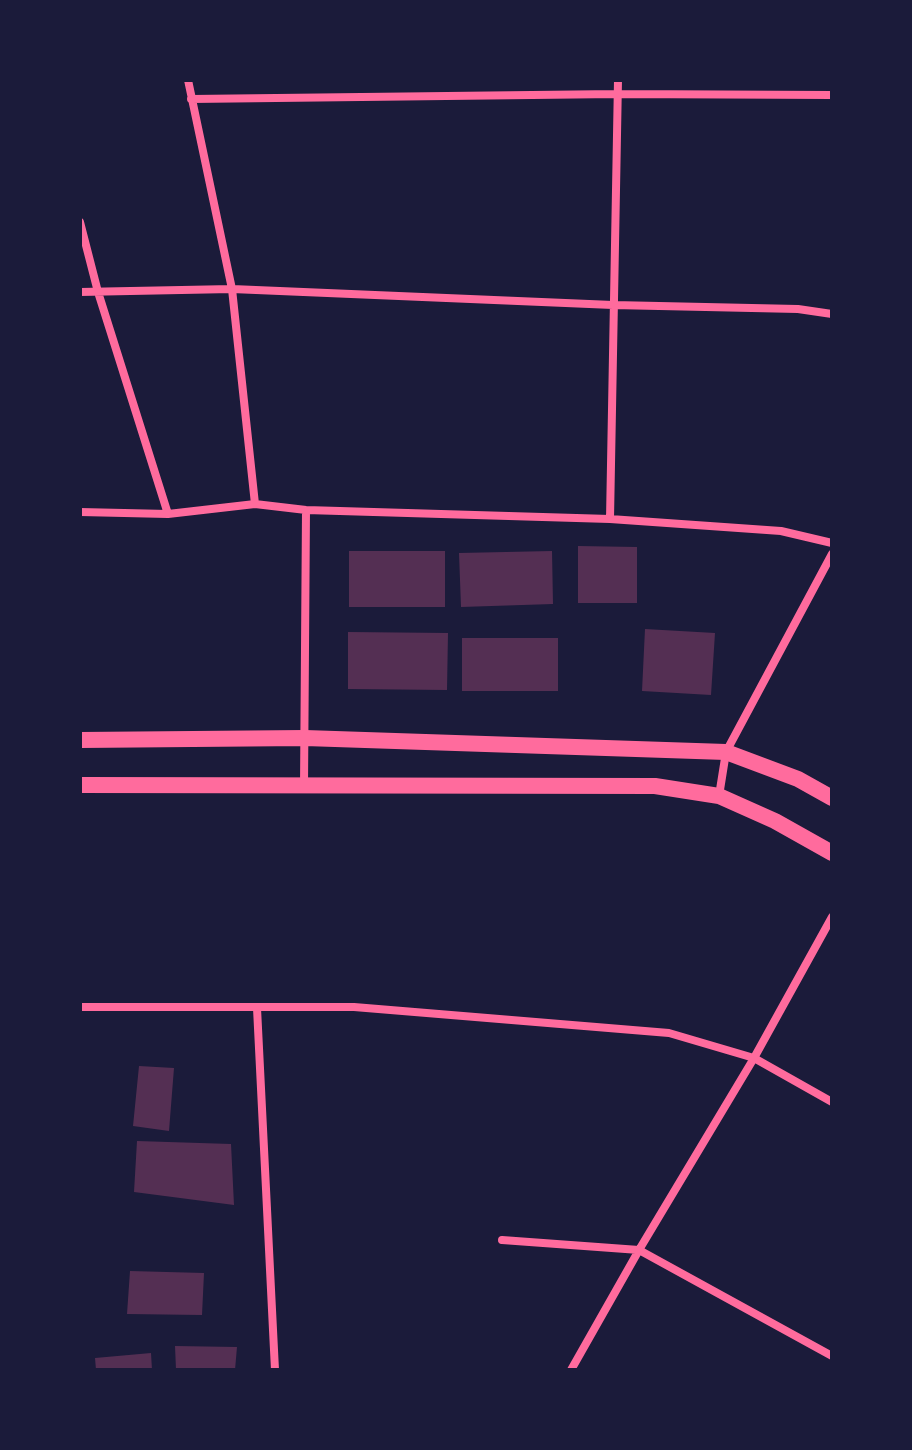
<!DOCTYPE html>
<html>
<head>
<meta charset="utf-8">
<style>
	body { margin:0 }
	#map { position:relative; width:912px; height:1450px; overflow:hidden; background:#1b1b3a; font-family:"Fira Sans",sans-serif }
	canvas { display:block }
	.frame { position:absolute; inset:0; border:82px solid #1b1b3a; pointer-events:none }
</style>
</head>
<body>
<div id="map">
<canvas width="912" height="1450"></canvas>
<div class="frame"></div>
</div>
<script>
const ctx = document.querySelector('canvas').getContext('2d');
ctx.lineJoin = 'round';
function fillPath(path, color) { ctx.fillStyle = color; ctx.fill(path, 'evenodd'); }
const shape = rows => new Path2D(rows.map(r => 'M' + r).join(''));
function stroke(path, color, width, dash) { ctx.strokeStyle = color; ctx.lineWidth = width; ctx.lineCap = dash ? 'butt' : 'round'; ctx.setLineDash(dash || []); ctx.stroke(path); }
fillPath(shape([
	[578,546,637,547,637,603,578,603],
	[349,551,445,551,445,607,349,607],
	[552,551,553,604,461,607,459,553],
	[645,629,715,633,711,695,642,691],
	[348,632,448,633,447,690,348,689],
	[462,638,558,638,558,691,462,691],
	[139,1066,174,1068,169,1131,133,1126],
	[137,1141,231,1144,234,1205,134,1192],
	[130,1271,204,1273,202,1315,127,1314],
	[175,1346,237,1347,235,1370,176,1370],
	[151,1353,152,1370,96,1370,95,1358]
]), '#542f53');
stroke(shape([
	[188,80,232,289,255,504],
	[191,99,617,94,832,95],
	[80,222,98,292,168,514],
	[80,292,232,289,613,305,798,309,832,314],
	[80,512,168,514,255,504,306,510,610,519,781,531,832,543],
	[610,519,618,80],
	[304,786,306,510],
	[719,796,726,752,832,554],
	[80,1007,354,1007,669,1033,754,1058,832,1102],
	[257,1008,275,1370],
	[502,1240,639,1250,832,1356],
	[571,1370,639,1250,754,1058,832,917]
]), '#ff6b9d', 8);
stroke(shape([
	[80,740,305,738,726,752,798,779,832,798],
	[80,785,655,786,719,796,775,821,832,853]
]), '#ff6b9d', 16);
</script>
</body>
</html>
